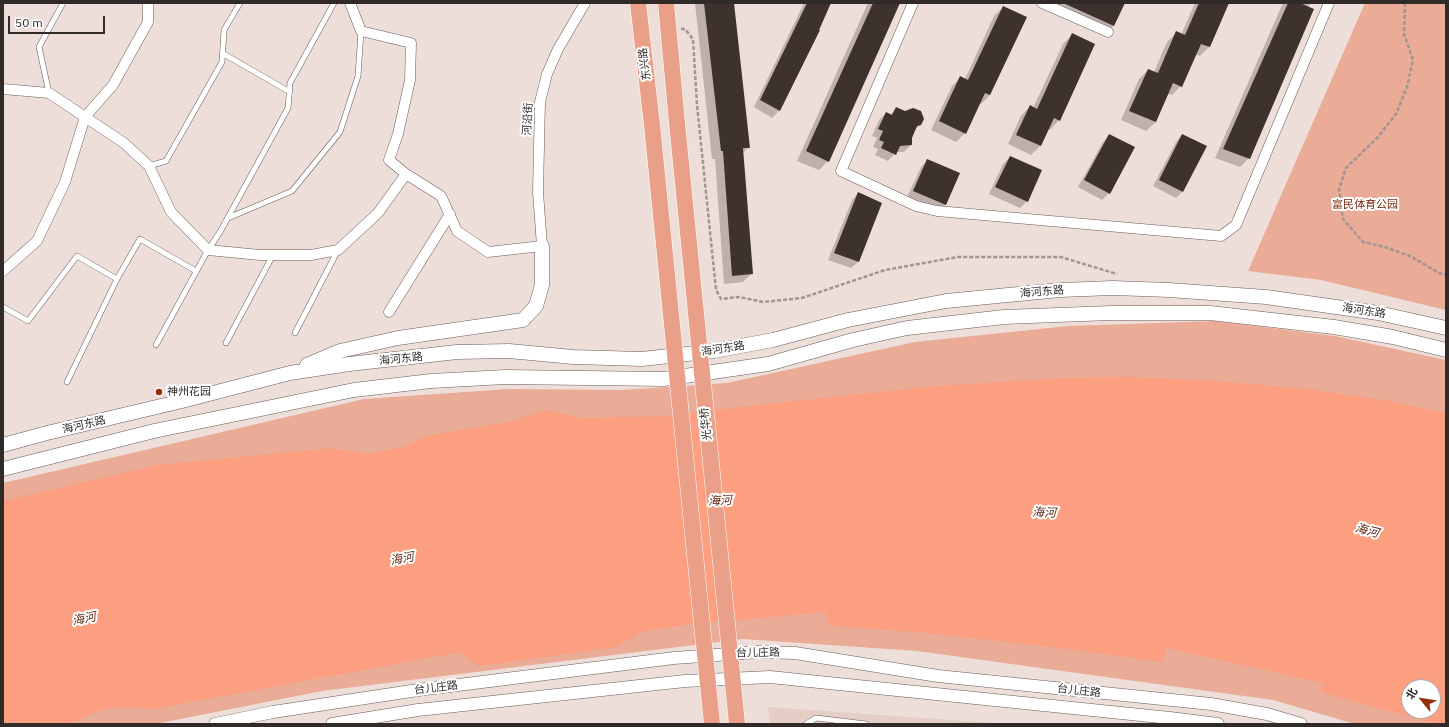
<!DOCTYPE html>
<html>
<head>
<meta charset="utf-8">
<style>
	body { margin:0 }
	#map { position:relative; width:1449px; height:727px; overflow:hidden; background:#eeded9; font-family:"IBM Plex Sans","Noto Sans SC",sans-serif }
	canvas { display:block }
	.frame { position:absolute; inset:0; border:4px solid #302b29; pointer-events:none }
	.north { position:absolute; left:1401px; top:679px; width:40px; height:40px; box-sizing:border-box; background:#fff; border:1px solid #acaaa9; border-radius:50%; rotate:300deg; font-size:11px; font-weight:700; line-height:16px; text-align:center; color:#302b29 }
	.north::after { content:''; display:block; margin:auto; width:14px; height:18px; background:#952f05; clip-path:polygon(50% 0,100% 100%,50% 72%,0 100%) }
	.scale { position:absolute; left:8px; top:16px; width:97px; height:18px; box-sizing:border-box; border:2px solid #302b29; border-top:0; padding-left:5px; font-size:12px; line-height:14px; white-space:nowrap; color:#302b29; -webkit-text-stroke:3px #fff; paint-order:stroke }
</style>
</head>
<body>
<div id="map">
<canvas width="1449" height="727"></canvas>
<div class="frame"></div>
<div class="north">北</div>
<div class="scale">50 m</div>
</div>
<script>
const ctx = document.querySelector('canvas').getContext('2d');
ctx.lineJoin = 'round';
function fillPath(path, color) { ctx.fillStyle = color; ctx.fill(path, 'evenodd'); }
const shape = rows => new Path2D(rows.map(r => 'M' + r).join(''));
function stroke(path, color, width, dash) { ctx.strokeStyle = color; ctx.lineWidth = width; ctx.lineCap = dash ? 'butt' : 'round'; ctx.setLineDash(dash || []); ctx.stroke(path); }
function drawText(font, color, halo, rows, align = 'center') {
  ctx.font = font + ' "IBM Plex Sans","Noto Sans SC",sans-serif'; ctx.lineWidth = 4; ctx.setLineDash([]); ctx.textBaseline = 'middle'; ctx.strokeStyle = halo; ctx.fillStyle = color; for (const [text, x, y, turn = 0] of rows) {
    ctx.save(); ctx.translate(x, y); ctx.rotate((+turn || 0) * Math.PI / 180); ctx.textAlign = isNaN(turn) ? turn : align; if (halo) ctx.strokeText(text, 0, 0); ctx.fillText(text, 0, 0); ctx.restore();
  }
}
fillPath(shape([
	[768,707,1006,724,770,724]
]), '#e4cec6');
fillPath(shape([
	[1365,3,1446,3,1446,310,1321,280,1248,271],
	[1216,321,1335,336,1446,360,1446,724,1355,724,1273,700,917,651,743,639,322,691,155,724,3,724,3,483,364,399,509,389,622,390,727,383,915,342,1068,326],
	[1409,687,1433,687,1433,711,1409,711]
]), '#eaab97');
fillPath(shape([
	[1130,377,1218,381,1305,389,1383,400,1446,413,1446,724,1436,724,1321,692,1322,683,1167,648,1161,662,1052,647,928,633,829,626,826,612,690,624,641,632,617,647,479,666,460,652,154,709,116,707,98,711,70,724,3,724,3,501,158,465,331,448,368,454,404,447,426,436,509,422,547,410,582,418,672,416,739,407,926,387,1062,378],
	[1409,687,1433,687,1433,711,1409,711]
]), '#fc9e80');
fillPath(shape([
	[695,3,733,3,749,147,742,154,751,274,743,282,724,284,715,159,712,159],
	[804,3,830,3,819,31,779,111,772,118,754,107],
	[868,3,899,3,828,161,819,170,797,161],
	[1034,3,1124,3,1114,25,1105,34],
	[1195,3,1228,3,1209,47,1200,56,1195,54,1181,86,1172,95,1168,94,1156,122,1146,131,1121,120,1139,79,1148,70,1154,72,1167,42,1176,33,1181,35],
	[1283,3,1310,3,1249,158,1240,167,1215,158],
	[1003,7,1026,18,990,95,981,104,979,103,965,133,956,142,931,130,952,86,961,77,965,79,994,16],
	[1072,35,1094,44,1059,120,1050,130,1048,129,1040,146,1031,155,1008,144,1021,116,1030,106,1033,108,1063,44],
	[896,108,905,113,920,125,914,131,911,138,911,145,904,152,896,152,888,161,875,155,878,149,873,147,877,138,872,136,879,120,886,113,890,115],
	[1110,135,1133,148,1109,193,1102,200,1078,187,1103,142],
	[1182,135,1182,192,1176,198,1153,186,1176,142],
	[1010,157,1027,201,1020,208,989,194,1003,164],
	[928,160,959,174,945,205,938,211,907,197,921,167],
	[858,193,881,203,858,262,851,268,828,260,852,200]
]), '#0003');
fillPath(shape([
	[704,3,734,3,750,148,743,148,753,274,732,276,723,151,721,151],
	[807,3,831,3,819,30,820,30,780,111,760,100],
	[873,3,900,3,829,162,806,151],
	[1063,3,1125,3,1114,26],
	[1199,3,1229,3,1210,47,1201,44,1182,87,1173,83,1156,122,1129,111,1148,69,1158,73,1176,31,1185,35],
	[1288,3,1300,3,1314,9,1250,159,1223,149],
	[1003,6,1027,17,990,95,985,93,966,134,939,121,960,76,968,80],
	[1072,33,1095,44,1060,121,1054,118,1041,146,1016,135,1030,105,1037,109],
	[896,107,905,111,913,108,921,111,924,119,921,125,917,126,912,138,912,145,900,146,896,155,881,148,884,142,879,140,883,131,878,129,886,112,892,115],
	[1109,134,1135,147,1110,194,1084,180],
	[1182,134,1207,146,1183,192,1159,180],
	[1010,156,1042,170,1028,202,995,187],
	[927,159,960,173,946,205,913,191],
	[858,192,882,203,859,262,834,253]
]), '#3e322f');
const service = shape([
	[222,53,290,92],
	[49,93,39,47,63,3],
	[149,166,166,161,222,62,224,30,240,3],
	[228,218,292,191,340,132,358,76,361,31],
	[3,307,28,321,77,256,117,279,140,239,196,271],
	[295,333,338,250],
	[226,343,273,255],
	[156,345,208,250,220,232,288,108,290,83,334,3],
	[67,382,117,279],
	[806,724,816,718,866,724]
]);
const minor = shape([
	[350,3,361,31,411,43,410,80,398,134,389,160,406,174],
	[913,3,841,171,916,206,937,211,1221,236,1236,225,1329,3],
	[1042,3,1108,32],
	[3,89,49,93,124,143,149,166,171,212,208,250,260,255,311,255,338,250,378,213,406,174,441,196,457,231,488,252,542,246,538,192,540,102,547,74,558,49,585,3],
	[3,271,37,241,65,182,85,117,113,85,148,22,148,3],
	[389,312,450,214]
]);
const tertiary = shape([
	[215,724,273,712,418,690,674,658,758,652,795,653,938,676,1211,704,1267,714,1301,724],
	[332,724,418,710,685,681,770,677,1170,718,1218,724]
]);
const secondary = shape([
	[307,365,340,351,398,338,523,320,536,306,542,285,542,246],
	[3,445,47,433,182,401,290,373,349,364,457,352,509,351,573,357,642,359,714,351,773,340,848,320,946,301,1060,290,1113,288,1169,290,1266,297,1378,313,1446,328],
	[3,469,154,431,354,390,431,381,505,377,664,379,768,364,853,340,907,328,1004,317,1111,313,1210,313,1334,327,1393,337,1446,350]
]);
const trunk = shape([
	[638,3,652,125],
	[666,3,677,123]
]);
stroke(service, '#695c58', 6);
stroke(minor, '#695c58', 11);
stroke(tertiary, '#695c58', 13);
stroke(secondary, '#695c58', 15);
stroke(trunk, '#fff', 17);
stroke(shape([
	[1405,3,1404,34,1413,60,1407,87,1396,114,1378,137,1346,168,1339,189,1343,219,1363,242,1385,247,1412,257,1439,273,1446,275],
	[681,29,685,29,693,39,697,105,716,290,721,299,739,297,763,302,802,298,885,270,958,257,1061,257,1117,274]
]), '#a19592', 2.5, [4, 2]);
stroke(service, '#fff', 5);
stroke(minor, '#fff', 10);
stroke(tertiary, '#fff', 12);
stroke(secondary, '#fff', 14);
stroke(trunk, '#eaa088', 16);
const trunkBridge = shape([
	[677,123,737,724],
	[652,125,712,724]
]);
stroke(trunkBridge, '#fff', 17, []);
stroke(trunkBridge, '#eaa088', 16);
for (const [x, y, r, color] of [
	[159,392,4,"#952f05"]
]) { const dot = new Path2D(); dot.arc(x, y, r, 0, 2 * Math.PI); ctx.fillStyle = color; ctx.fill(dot); stroke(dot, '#fff', 1.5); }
drawText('11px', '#302b29', '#fff', [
	["东兴路",645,64,-97],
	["河沿街",528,119,-87],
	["海河东路",1042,292,-5],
	["海河东路",1364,311,9],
	["海河东路",723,349,-9],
	["海河东路",401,359,-6],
	["光华桥",706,424,-96],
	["海河东路",84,425,-13],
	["台儿庄路",758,653,-1],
	["台儿庄路",436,688,-7],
	["台儿庄路",1079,691,6]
]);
drawText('11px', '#7b290b', '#fff', [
	["富民体育公园",1365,205]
]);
drawText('11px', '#302b29', '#fff', [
	["神州花园",167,392]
], 'left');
drawText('italic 12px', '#602612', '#fff', [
	["海河",720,501,-2],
	["海河",1044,513,2],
	["海河",1367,531,15],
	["海河",402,559,-11],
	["海河",84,619,-11]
]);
</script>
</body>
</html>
